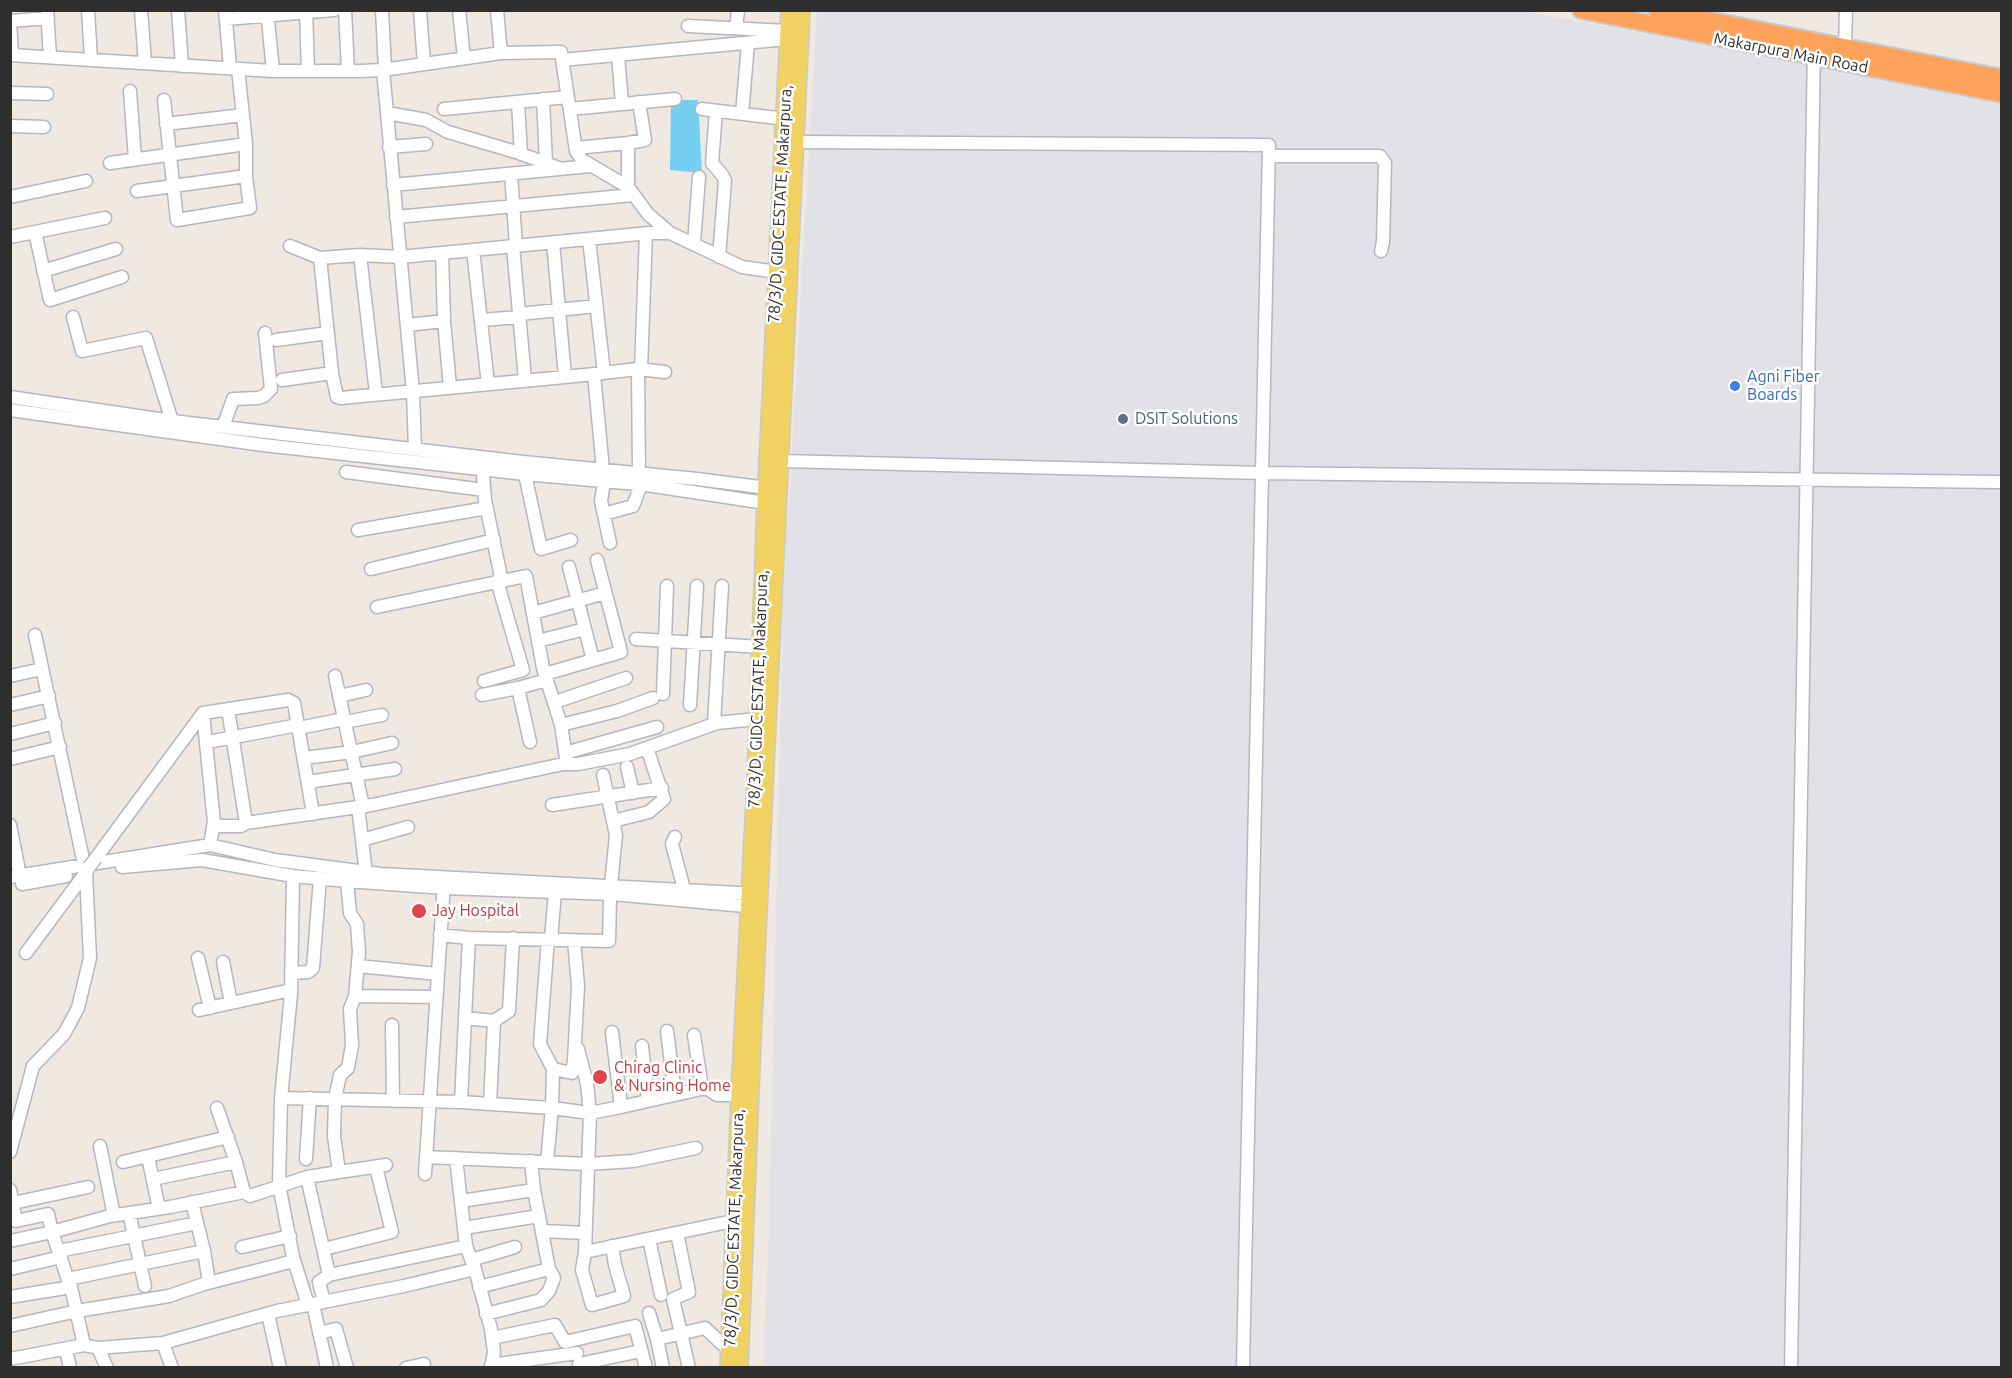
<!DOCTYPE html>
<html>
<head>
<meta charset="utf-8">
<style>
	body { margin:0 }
	#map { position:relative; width:2012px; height:1378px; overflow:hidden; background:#efe9e1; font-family:Ubuntu,sans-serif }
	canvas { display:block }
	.frame { position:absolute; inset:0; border:12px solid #2e2e2e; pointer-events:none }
</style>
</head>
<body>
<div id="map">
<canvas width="2012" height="1378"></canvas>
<div class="frame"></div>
</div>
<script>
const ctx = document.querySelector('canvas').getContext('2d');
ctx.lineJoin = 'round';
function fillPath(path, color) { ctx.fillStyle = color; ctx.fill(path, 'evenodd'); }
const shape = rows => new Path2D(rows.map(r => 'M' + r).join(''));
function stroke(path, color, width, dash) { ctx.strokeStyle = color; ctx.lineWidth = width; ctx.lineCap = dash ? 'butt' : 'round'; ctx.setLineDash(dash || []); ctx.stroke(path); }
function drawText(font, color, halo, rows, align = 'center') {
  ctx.font = font + ' Ubuntu,sans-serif'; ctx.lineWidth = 5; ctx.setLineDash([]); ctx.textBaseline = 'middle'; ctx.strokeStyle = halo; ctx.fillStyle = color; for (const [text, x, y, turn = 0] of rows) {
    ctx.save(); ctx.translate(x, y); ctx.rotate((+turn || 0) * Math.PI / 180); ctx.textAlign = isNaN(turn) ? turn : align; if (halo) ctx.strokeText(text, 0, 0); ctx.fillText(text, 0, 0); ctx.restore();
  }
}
fillPath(shape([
	[817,11,1524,11,2001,101,2001,1367,763,1368,769,1229,783,604]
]), '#e3e1e8');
fillPath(shape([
	[671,100,698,100,702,173,670,170]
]), '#75cff0');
const minor = shape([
	[47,10,50,57],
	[88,10,91,59],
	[141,10,145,63],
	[178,10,182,66],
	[225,10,230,67],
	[267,10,273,71],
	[306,10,308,71],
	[345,10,348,71],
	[382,10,385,69],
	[420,10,424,64],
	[459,10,464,58],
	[497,10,501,53],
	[226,19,334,10],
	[10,20,12,55],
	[11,21,48,18],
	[688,26,788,31],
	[736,28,738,10],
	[1845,48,1846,10],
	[10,55,273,71,360,71,383,70,501,53,561,52,576,151,582,160,628,187,648,214,670,233,742,267,784,273],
	[618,55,622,104],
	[562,60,787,39],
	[383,70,413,392,415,449],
	[130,91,135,159],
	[10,93,47,94],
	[543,99,546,163],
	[164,100,177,220,250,208,246,176,246,144,238,69],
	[518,102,521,154],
	[444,109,568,97],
	[570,109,675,99],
	[702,109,785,119],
	[716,111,712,163,723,176,725,181,719,257],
	[387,113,426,120,448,132,516,152,559,168],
	[742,114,748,43],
	[166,124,243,115],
	[10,126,44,127],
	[796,142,1269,145,1243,1368],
	[628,143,645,140,639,102],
	[389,147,426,144],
	[576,148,628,143,628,187],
	[1269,156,1380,156,1385,163,1383,242,1381,251],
	[110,163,246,144],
	[511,174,516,246],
	[393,185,590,166],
	[137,191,246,176],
	[10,197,86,181],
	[396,217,633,195],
	[35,232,50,300,122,277],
	[10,237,105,218],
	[589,239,604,373],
	[553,242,565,377,594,374],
	[694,243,699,177],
	[290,246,320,258,360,255,400,257,650,233,670,233],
	[513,246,525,380],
	[473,250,488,384],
	[442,253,444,321,450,387],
	[360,255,376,393],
	[320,258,332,373,337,397,341,398,565,377],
	[43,271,116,249],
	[520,314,596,306],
	[73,317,82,351,146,338,172,421],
	[481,320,520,317],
	[407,325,444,321],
	[276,340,328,333],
	[638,369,665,372],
	[641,369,646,233],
	[282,380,332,373],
	[10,397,172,421,523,462,697,479,775,489],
	[10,410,263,445,525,474,647,485,772,504],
	[223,427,233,399,258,398,264,396,271,389,265,333],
	[782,461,1263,473,2002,482],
	[482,463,485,500,501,577,497,581,523,670,484,681],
	[603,470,594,374,638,369,639,472],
	[346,472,484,490],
	[525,474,541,549,571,540],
	[604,482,601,501,610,543],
	[604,514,633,506,641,485],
	[358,530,487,508],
	[569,567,593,660],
	[371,569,494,540],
	[377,607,526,576,543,668,561,725,567,764],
	[533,613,605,593],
	[35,635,84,864],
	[636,639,760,647],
	[538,641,585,629],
	[545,674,621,652,597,560],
	[10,676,42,669],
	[335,676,363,807],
	[663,694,667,586],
	[482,695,518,688],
	[339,696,366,690],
	[555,702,626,678],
	[10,705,49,696],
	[690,705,697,586],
	[203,713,288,700,294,703,313,814],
	[345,722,382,715],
	[714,724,722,586],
	[561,725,617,711,653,698],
	[299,728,344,719],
	[10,734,55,723],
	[208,742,298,725],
	[530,742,518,688,547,680],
	[565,753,657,727],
	[304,758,352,752,392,743],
	[10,759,60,747],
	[627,767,633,793],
	[603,775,616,835,611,885],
	[308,782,395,769],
	[552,805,662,788],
	[358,807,366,873],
	[613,821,649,812,664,799,647,748],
	[246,823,372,805,563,764,578,764,630,754,717,723,757,719],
	[10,825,20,876],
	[213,826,241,826,246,823,228,709],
	[675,837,672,844,684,889],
	[362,840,408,827],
	[96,858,203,713,214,822,210,845],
	[122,867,202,860,293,876,347,881,444,888,612,894,756,907],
	[293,876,291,994,281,1098,279,1185,293,1257,308,1305],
	[10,877,210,845,275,860,381,874,757,894],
	[22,884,66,876],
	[440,935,469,938,609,941,610,899,614,887],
	[469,938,465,1018,494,1021],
	[551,939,555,892],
	[26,953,87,871],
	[198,958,210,1008],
	[223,962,231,1003],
	[358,966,438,974],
	[291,973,308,972,313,968,320,878],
	[355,996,436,997],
	[199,1010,291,990],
	[392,1025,393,1101],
	[667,1031,675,1095],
	[612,1032,621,1107,701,1089,708,1089,717,1095,739,1095],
	[694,1035,701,1082,704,1089],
	[642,1046,648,1101],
	[578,1049,587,1084,590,1113,621,1107],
	[553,1069,572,1073,574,1060,578,986,574,940],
	[281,1098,461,1102,552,1108,590,1113,585,1252,733,1221],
	[461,1102,465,1018],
	[490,1104,494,1021,509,1011,513,938],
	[100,1146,113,1211,110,1216],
	[10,1152,33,1066,64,1034,78,1008,90,958,86,872],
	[148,1157,159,1209],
	[426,1157,588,1164,633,1161,696,1148],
	[456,1158,466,1246],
	[306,1159,310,1098],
	[123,1162,228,1137],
	[547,1162,552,1108,553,1069,540,1044,548,939],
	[339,1172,386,1165],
	[425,1174,444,882],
	[307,1177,339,1172,334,1136,335,1099,340,1075,348,1068,352,1045,350,1009,355,996,359,952,357,924,350,913,347,881],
	[153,1179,236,1162],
	[10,1190,16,1221,48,1214,52,1232,110,1216,170,1207,244,1192,236,1162,217,1108],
	[244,1192,250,1196,307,1177,329,1275,466,1246,475,1269],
	[461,1201,534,1190],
	[13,1203,88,1187],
	[129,1213,145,1286],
	[464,1228,539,1216],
	[542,1231,585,1233],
	[677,1233,689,1292,673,1299,689,1368],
	[649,1239,661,1295],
	[10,1241,52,1232,70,1286],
	[242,1247,290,1236],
	[324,1249,392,1232,376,1167],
	[59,1251,197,1223],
	[204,1251,209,1282],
	[585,1252,582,1270,592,1305,624,1296,615,1265,612,1246],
	[471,1260,515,1247],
	[10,1269,61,1257],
	[68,1279,204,1251,192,1202],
	[479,1287,549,1269,534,1190,531,1161],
	[10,1297,71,1287,84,1345],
	[324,1302,319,1282,329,1275],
	[313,1304,327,1368],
	[649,1313,657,1339],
	[268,1314,280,1368],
	[486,1314,541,1300,549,1291,554,1278,549,1269],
	[10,1326,77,1311,169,1296,204,1284,294,1261],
	[319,1333,336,1329,347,1368],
	[492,1338,555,1325,565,1342,635,1326,646,1368],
	[98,1348,163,1343],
	[66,1350,70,1368],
	[10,1359,84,1345,98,1348,107,1368],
	[579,1364,641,1351],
	[491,1365,577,1353],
	[172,1368,163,1343,277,1311,404,1286,475,1269,491,1329,494,1352,491,1368],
	[406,1368,424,1364],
	[663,1368,657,1339,705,1328,722,1344,729,1347],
	[1791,1368,1814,49]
]);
const major = shape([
	[728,1368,739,1095,755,781,765,503,789,10],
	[740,1368,753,1039,802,10]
]);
const highway = shape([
	[1581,10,2002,94],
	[1657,10,2002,78]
]);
stroke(minor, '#b4b7c1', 15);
stroke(major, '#c9c9c9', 18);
stroke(highway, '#c9c9c9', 20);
stroke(minor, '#fff', 12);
stroke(major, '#f2d163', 15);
stroke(highway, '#ffa35c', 16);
const minorBridge = shape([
	[89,867,96,858]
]);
stroke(minorBridge, '#b4b7c1', 15, []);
stroke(minorBridge, '#fff', 12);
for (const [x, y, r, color] of [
	[1735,386,6,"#3f7fe0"],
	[1123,419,6,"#5c6f8a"],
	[419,911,8,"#e0444e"],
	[600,1077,8,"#e0444e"]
]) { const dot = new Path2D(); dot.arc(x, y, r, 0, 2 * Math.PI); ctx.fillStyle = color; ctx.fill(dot); stroke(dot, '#fff', 2); }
drawText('16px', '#2e2e2e', '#fff', [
	["Makarpura Main Road",1791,53,11],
	["78/3/D, GIDC ESTATE, Makarpura,",780,204,-87],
	["78/3/D, GIDC ESTATE, Makarpura,",758,689,-88],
	["78/3/D, GIDC ESTATE, Makarpura,",734,1228,-88]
]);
drawText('16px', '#366cbe', '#fff', [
	["Agni Fiber",1747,377],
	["Boards",1747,395]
], 'left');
drawText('16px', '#4e5e75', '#fff', [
	["DSIT Solutions",1135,419]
], 'left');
drawText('16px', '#be3a42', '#fff', [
	["Jay Hospital",432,911],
	["Chirag Clinic",614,1068],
	["& Nursing Home",614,1086]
], 'left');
</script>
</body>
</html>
